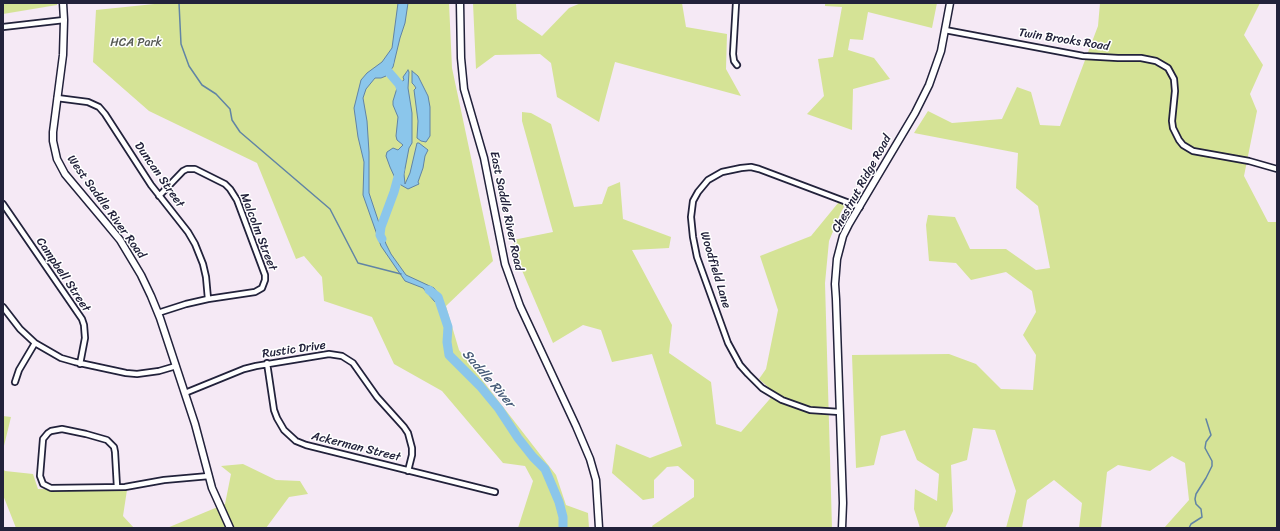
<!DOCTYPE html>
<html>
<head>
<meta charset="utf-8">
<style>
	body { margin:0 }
	#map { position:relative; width:1280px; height:531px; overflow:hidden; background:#f5e9f5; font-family:Sriracha,sans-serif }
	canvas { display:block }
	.frame { position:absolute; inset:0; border:4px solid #22223b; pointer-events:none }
</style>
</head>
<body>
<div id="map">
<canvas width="1280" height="531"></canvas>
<div class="frame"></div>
</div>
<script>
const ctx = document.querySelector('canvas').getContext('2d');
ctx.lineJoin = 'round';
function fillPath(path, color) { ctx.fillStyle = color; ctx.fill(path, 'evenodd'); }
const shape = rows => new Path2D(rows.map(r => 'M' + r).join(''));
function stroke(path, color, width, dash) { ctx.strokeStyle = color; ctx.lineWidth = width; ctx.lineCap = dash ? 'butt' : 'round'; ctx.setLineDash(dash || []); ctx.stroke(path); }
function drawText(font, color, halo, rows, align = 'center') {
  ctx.font = font + ' Sriracha,sans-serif'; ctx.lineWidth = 3; ctx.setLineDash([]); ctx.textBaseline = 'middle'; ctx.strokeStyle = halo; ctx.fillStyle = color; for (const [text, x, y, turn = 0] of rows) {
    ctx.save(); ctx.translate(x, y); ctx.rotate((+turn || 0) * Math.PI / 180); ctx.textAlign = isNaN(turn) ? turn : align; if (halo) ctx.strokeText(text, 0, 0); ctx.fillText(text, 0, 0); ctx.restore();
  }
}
fillPath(shape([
	[3,3,57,3,57,5,3,14],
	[164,3,449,3,452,68,493,261,446,306,459,350,556,475,566,505,588,513,589,528,453,528,453,527,518,528,533,481,525,466,503,463,442,391,394,364,372,317,324,301,322,277,304,256,296,259,257,163,149,111,93,62,96,10],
	[473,3,516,3,517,19,542,36,569,8,581,3,682,3,686,27,727,34,726,69,741,96,615,62,599,122,557,97,551,63,540,54,495,55,476,69],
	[825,3,937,3,932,28,868,12,863,40,850,39,848,50,874,58,890,79,853,89,852,130,807,114,824,96,818,59,833,57,842,7,825,6],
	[1100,3,1260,3,1244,35,1263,65,1250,94,1257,111,1244,176,1268,222,1277,222,1277,528,1164,528,1189,500,1185,463,1172,456,1150,471,1118,465,1107,472,1101,528,1079,528,1082,503,1054,480,1027,500,1022,528,1006,528,1016,491,995,430,973,428,967,460,951,465,953,511,945,528,920,528,914,509,915,489,937,501,939,474,917,460,905,430,881,436,874,465,856,468,852,355,949,354,976,364,1001,389,1033,390,1036,355,1023,335,1036,312,1032,291,1006,272,971,280,956,263,929,261,926,225,928,215,955,217,970,249,1006,249,1036,270,1050,268,1038,206,1016,188,1018,153,914,133,928,111,952,123,1002,119,1017,87,1031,92,1040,125,1060,126,1098,26],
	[522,112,531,113,551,124,574,207,602,204,608,187,620,182,623,219,671,237,669,248,632,250,672,325,669,353,711,382,716,424,741,432,775,393,759,379,766,369,778,310,760,256,811,236,843,197,848,200,841,212,829,241,825,283,832,528,653,528,652,526,694,497,694,480,678,466,667,467,654,480,654,498,643,500,612,473,616,444,650,458,682,446,652,354,612,362,601,330,583,325,553,343,515,254,513,240,553,232,522,121],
	[3,416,11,417,3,450],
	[243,464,276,480,300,481,308,494,289,497,266,528,167,528,225,504,231,474,221,466],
	[3,469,5,471,33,474,38,489,127,490,123,516,134,528,16,528,3,495]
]), '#d5e396');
const water = shape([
	[398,3,408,3,405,23,400,38,393,67,386,76,381,78,375,78,366,89,363,98,367,121,369,152,369,193,386,244,391,254,406,275,434,288,439,295,435,302,423,288,405,281,381,246,363,195,364,162,358,137,354,108,361,80,367,73,382,62,392,48,398,3],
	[408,70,409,72,408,88,412,113,412,143,409,148,404,174,405,184,410,173,417,143,419,143,428,150,425,156,423,168,418,182,419,184,408,189,401,185,395,178,390,167,386,156,387,152,393,148,398,150,403,145,397,140,396,136,398,117,393,105,393,101,397,88,400,83,404,80,403,77,408,70],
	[412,71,418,76,428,96,430,107,430,136,426,142,421,141,417,138,418,121,414,90,416,88,414,85,412,83,412,71]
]);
fillPath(water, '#8bc6eb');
stroke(water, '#6184a5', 1);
stroke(shape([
	[179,3,181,44,189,66,202,85,216,94,230,109,232,120,240,132,330,209,358,263,401,274],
	[1189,528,1191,524,1202,517,1201,509,1196,504,1195,499,1196,494,1206,478,1212,466,1212,461,1205,448,1206,442,1211,435,1206,419]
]), '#6184a5', 1.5);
stroke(shape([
	[389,62,386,69,399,84,403,95],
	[382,239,380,235,381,227,394,192,400,170],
	[429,290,438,297,448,327,447,342,449,355,480,386,499,409,518,438,533,457,545,469,559,502,563,517,563,528]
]), '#8bc6eb', 9);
const street = shape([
	[736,3,733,54,734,61,737,65],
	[3,27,64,20],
	[945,30,1083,56,1118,58,1141,58,1156,61,1168,68,1174,79,1175,91,1172,121,1173,128,1179,140,1183,145,1193,151,1249,161,1277,169],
	[57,98,88,102,99,107,105,114,151,185,188,232,195,244,203,264,206,277,208,299],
	[3,204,82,319,84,325,85,338,80,364],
	[3,307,20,329,35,343,61,358,75,362,126,373,137,374,159,371,176,366],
	[158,313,186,304,208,299,255,292,262,288,265,280,265,275,237,200,230,189,225,184,195,169,187,169,183,171,159,196],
	[267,363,274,410,277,418,284,430,296,441,306,445,495,492],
	[15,382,19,370,35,343],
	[185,393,244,369,256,366,329,354,342,356,353,363,377,397,404,427,408,433,412,448,412,455,408,471],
	[840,412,810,410,782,400,762,388,748,374,740,365,728,343,697,257,693,237,691,217,693,201,698,192,708,180,722,172,741,168,751,167,759,169,860,207],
	[117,487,115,452,114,447,107,440,86,434,62,429,51,431,48,433,43,439,40,476,43,484,51,488,125,487,164,480,209,476]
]);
const secondary = shape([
	[63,3,64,20,63,55,53,132,53,141,57,159,65,174,106,223,120,240,141,275,151,296,160,318,195,424,212,488,230,528],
	[460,3,461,58,464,89,484,158,505,264,520,306,576,426,590,459,596,480,599,528],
	[842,528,843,503,836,299,835,284,837,259,843,236,849,224,915,113,929,85,941,51,950,3]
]);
stroke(street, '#22223b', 8);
stroke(secondary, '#22223b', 9);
stroke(street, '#fff', 4.5);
stroke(secondary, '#fff', 6);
drawText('12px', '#22223b', '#fff', [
	["Twin Brooks Road",1064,40,9],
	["Duncan Street",159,175,55],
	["Chestnut Ridge Road",862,184,-61],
	["West Saddle River Road",106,207,54],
	["East Saddle River Road",506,211,78],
	["Malcolm Street",258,232,69],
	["Woodfield Lane",715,270,73],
	["Campbell Street",63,275,56],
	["Rustic Drive",294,350,-8],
	["Ackerman Street",356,447,14]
]);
drawText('12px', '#585c56', '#fff', [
	["HCA Park",136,43]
]);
drawText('italic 13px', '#475b79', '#fff', [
	["Saddle River",488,379,49]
]);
</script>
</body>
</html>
